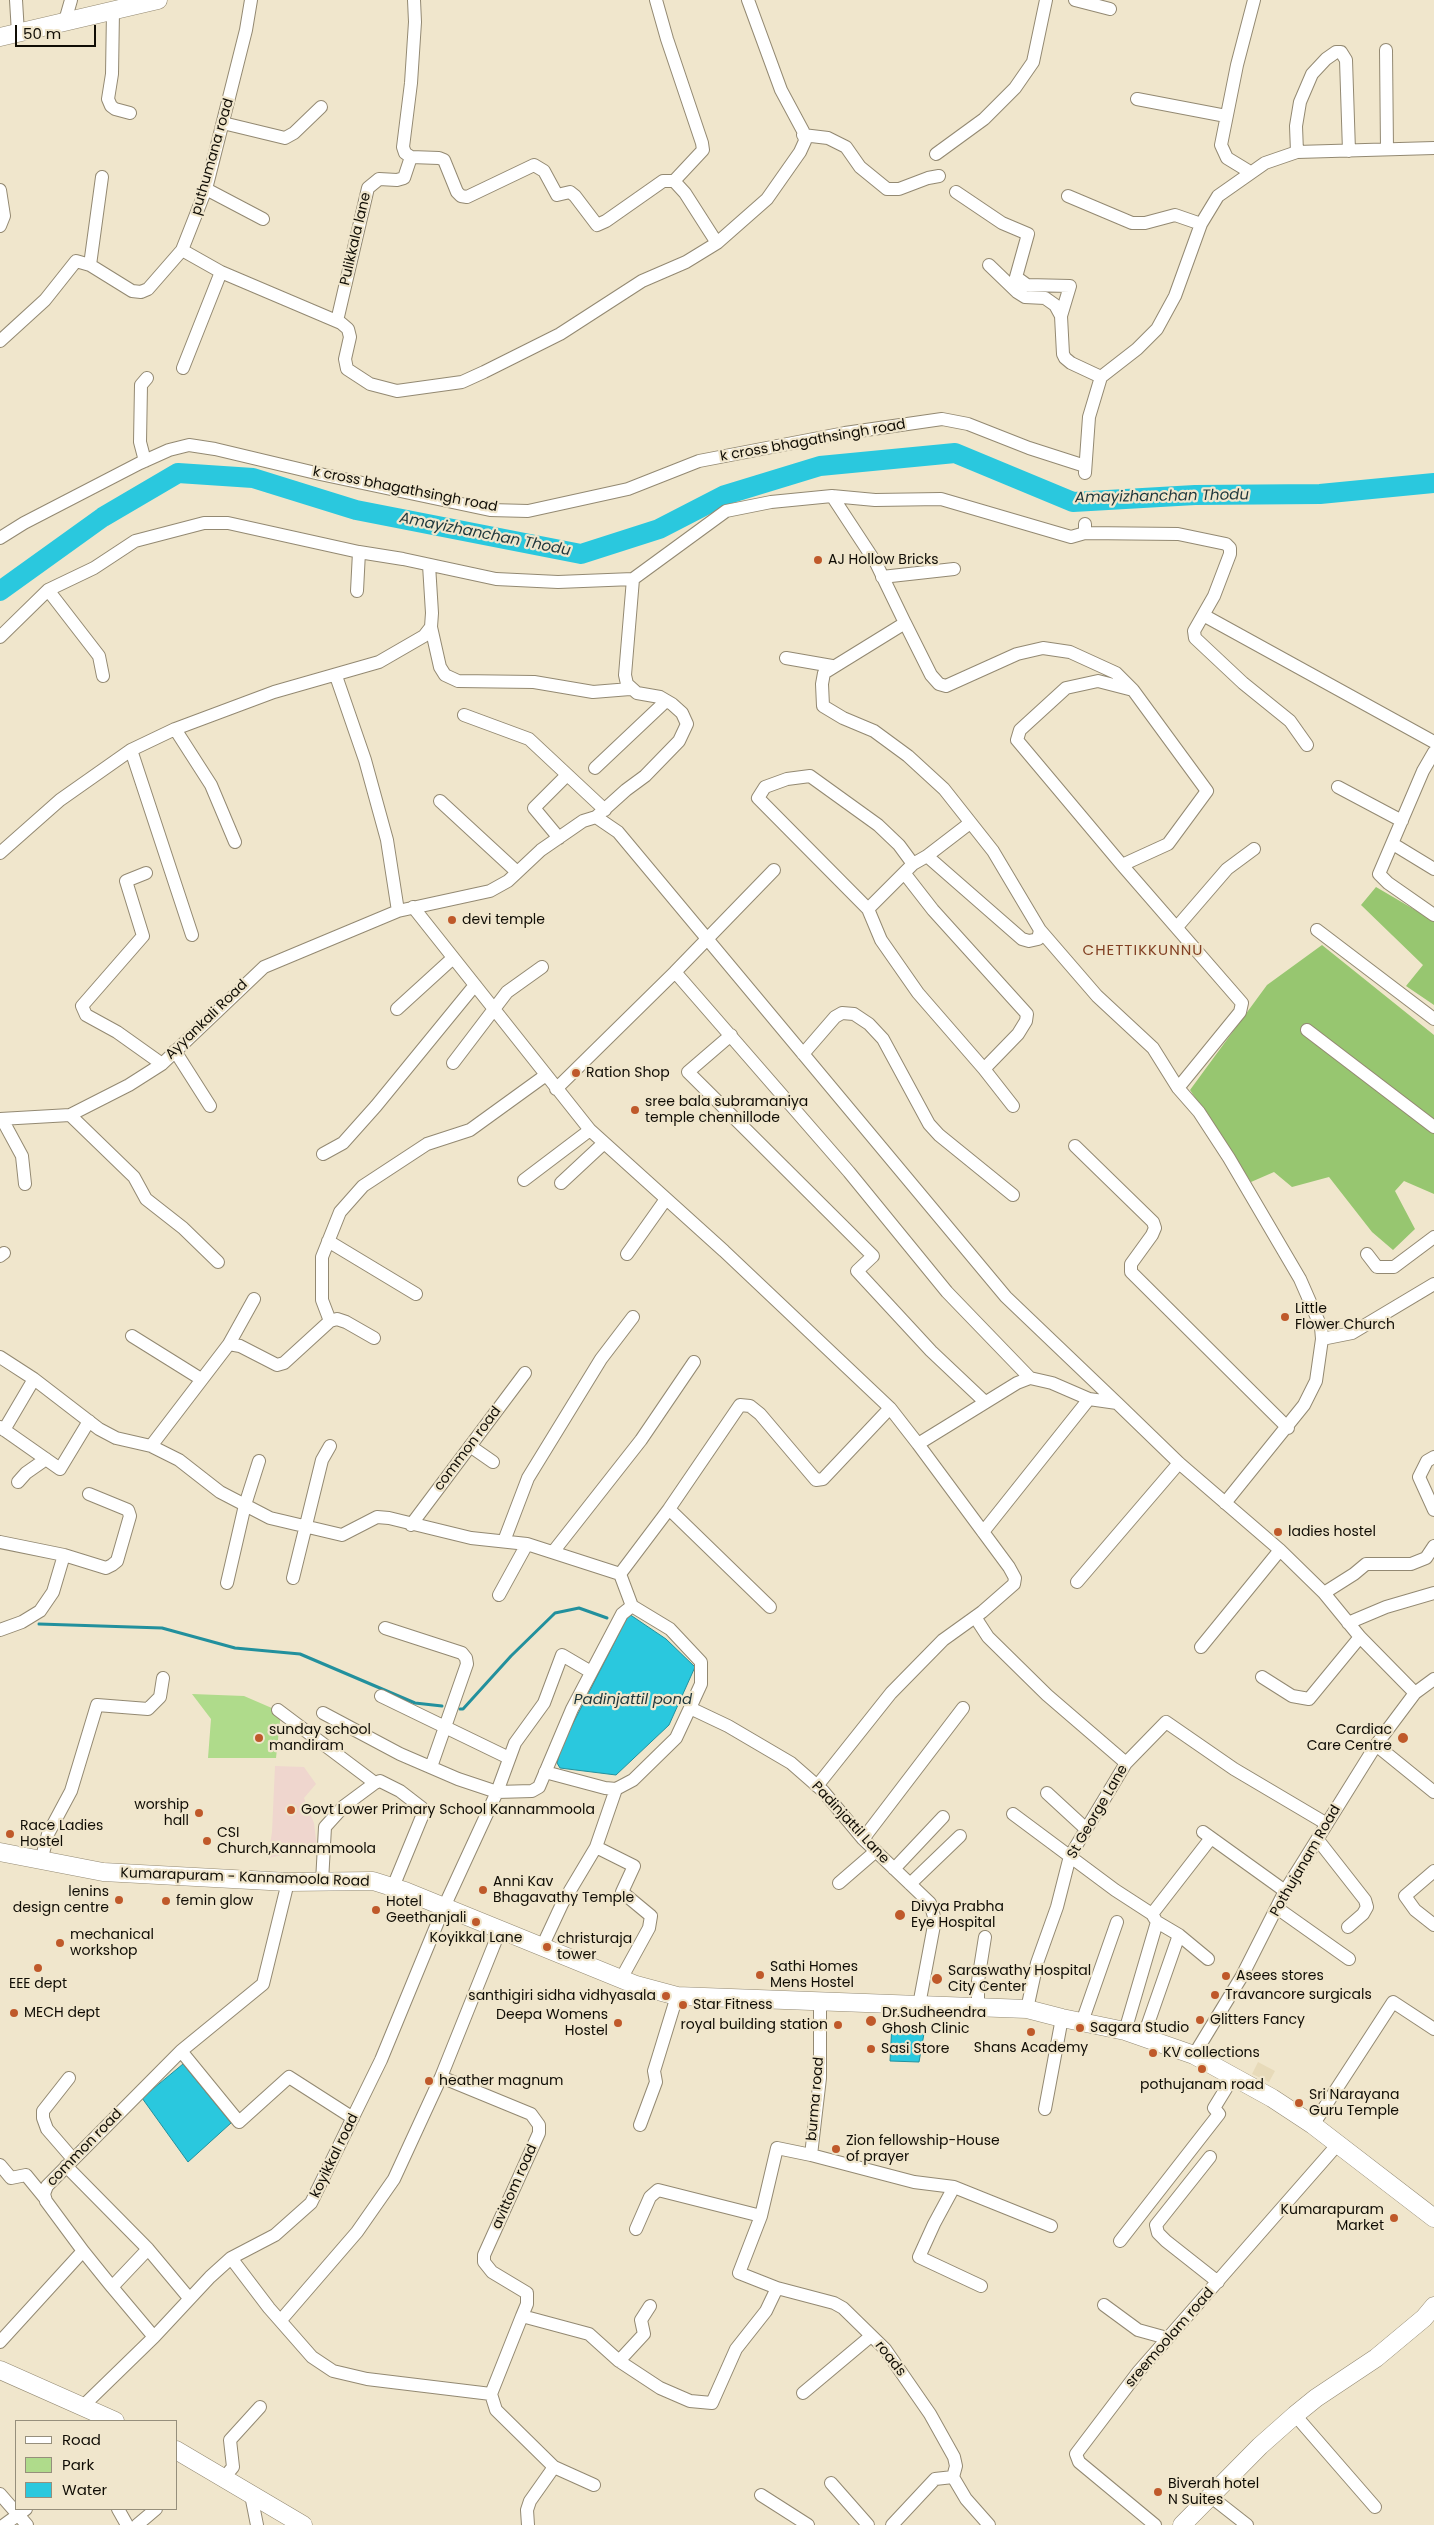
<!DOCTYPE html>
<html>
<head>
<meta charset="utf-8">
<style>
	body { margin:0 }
	#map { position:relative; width:1434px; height:2525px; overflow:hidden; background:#f0e6cc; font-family:Poppins,sans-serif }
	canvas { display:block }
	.legend { position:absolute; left:15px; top:2420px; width:162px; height:90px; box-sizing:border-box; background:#f0e6cc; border:1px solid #968f7c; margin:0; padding:6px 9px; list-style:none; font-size:15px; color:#100d05 }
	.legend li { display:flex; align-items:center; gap:10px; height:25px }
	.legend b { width:25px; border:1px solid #968f7c }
	.scale { position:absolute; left:15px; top:25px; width:81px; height:22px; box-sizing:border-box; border:2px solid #100d05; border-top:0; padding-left:6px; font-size:15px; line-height:18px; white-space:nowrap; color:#100d05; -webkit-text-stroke:4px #f0e6cc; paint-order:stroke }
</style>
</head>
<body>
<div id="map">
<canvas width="1434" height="2525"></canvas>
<ul class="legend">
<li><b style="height:6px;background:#fff"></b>Road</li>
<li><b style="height:14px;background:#afdb8b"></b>Park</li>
<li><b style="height:14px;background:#2ac8de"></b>Water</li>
</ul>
<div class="scale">50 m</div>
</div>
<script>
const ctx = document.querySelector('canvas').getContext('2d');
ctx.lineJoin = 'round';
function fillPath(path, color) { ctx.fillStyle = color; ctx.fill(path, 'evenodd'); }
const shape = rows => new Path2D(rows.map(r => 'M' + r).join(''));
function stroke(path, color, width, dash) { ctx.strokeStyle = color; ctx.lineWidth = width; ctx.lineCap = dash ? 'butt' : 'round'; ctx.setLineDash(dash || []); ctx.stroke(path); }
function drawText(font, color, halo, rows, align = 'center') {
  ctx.font = font + ' Poppins,sans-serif'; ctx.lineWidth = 4.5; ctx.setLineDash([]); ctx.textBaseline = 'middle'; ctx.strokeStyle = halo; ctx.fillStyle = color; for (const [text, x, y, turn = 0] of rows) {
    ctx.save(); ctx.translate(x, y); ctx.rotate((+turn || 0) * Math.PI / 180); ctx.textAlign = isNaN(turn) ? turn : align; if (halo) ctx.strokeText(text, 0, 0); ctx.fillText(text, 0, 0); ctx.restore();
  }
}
fillPath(shape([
	[1258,2062,1275,2071,1269,2082,1252,2074]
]), '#e7dab9');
fillPath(shape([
	[275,1766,304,1767,316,1784,304,1798,314,1823,317,1848,268,1858,272,1832]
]), '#efd6ce');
fillPath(shape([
	[192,1694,244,1696,281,1712,276,1758,208,1758,211,1719]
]), '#afdb8b');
fillPath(shape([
	[1376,887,1434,921,1434,1005,1406,986,1423,965,1361,905],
	[1322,945,1434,1035,1434,1194,1404,1181,1395,1191,1415,1229,1393,1250,1372,1232,1329,1177,1292,1187,1274,1172,1251,1182,1190,1090,1267,985]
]), '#97c670');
const water = shape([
	[629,1614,666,1639,695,1667,669,1725,616,1775,560,1768,557,1763,562,1745,629,1614],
	[892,2024,925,2028,919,2062,890,2061,892,2024],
	[183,2064,231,2123,188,2162,142,2098,183,2064]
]);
fillPath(water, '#2ac8de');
stroke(water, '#22909d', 1);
stroke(shape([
	[39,1624,162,1628,235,1648,300,1654,415,1703,442,1706],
	[460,1709,463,1709,511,1656,555,1613,579,1608,607,1618]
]), '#22909d', 3);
stroke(shape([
	[0,591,103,517,178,473,253,478,356,510,581,554,659,529,725,495,820,466,955,453,1073,502,1195,495,1320,494,1434,483]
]), '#2ac8de', 20);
const street = shape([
	[16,0,18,33],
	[414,0,415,22,411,83,403,147,405,153,411,157,439,158,444,160,457,192,461,196,467,197,534,165,544,171,557,195,570,192,575,196,597,225,606,221,663,181,674,181,685,193,717,243],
	[656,0,667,39,702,143,703,150,674,181],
	[1075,0,1110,9],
	[113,11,112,74,108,99,111,106,115,109,130,113],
	[65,21,71,0],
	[1386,50,1387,149],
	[1137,99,1226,116],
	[223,123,285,138,294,133,321,107],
	[803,135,828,138,846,147,860,167,887,189,899,189,928,178,939,176],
	[1297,152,1296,126,1300,102,1312,74,1326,59,1336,52,1341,52,1346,60,1349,151],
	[936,154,984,119,1015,88,1033,62,1046,0],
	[1250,172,1227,158,1221,145,1237,65,1254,0],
	[206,189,263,219],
	[0,190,4,216,0,226],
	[956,192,1002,223,1028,234,1016,277,1027,285,1070,286,1061,316],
	[1068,196,1132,223,1145,223,1175,215,1201,224],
	[182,250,221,272,341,323,348,329,350,337,345,359,347,369,370,384,397,391,462,382,484,372,560,334,642,281,686,262,717,243,767,199,800,152,805,141,803,131,781,90,748,0],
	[90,265,102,177],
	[989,265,1017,292,1025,297,1045,298,1055,305,1061,316,1063,354,1065,358,1071,363,1101,377],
	[337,321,368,188,379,179,397,180,404,178,411,157],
	[0,341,45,300,76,261,90,265,132,291,141,292,148,289,182,250,206,189,246,30,251,0],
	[183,368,221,272],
	[145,461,140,442,141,385,147,378],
	[1085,473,1089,417,1101,377,1137,349,1157,329,1175,296,1201,224,1218,196,1265,163,1297,152,1434,148],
	[832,496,876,563,905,623,824,673,822,684,823,706,843,718,874,731,908,756,944,789,993,851,1040,930,1097,996,1153,1048,1178,1088,1199,1112,1229,1158,1300,1279,1321,1327,1322,1339,1316,1381,1304,1405,1225,1503],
	[1085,533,1178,534,1226,544,1230,548,1230,554,1214,596,1194,631,1195,638,1243,683,1290,721,1307,745],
	[0,538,24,523,140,463,169,450,189,445,215,449,320,474,490,510,528,511,628,489,699,461,845,433,942,419,968,424,1029,448,1085,466],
	[882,577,954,569],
	[48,590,99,656,103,676],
	[357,591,359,552],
	[1205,616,1434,742],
	[905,623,931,675,939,684,946,686,1017,654,1043,648,1070,652,1116,673,1133,690],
	[431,627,440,667,445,675,458,681,534,682,593,692,630,689],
	[0,637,48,590,94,568,135,541,204,523,228,523,359,552,403,559,496,579,558,582,633,579,726,511,771,502,832,496,875,500,941,499,1071,537,1085,533,1085,524],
	[786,658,832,666],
	[336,676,365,760,387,840,398,911],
	[464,715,529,739,605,810],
	[175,729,211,785,235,842],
	[131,750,192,935],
	[1434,752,1423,771,1379,874,1388,883,1434,915],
	[595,768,666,701],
	[1338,787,1402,821],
	[440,801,517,872],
	[596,817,626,790,645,776,679,741,687,724,682,713,672,704,660,697,637,693,627,684,625,675,633,579],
	[559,838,534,808,567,775],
	[1393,844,1434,869],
	[0,853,60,800,131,750,175,729,274,692,379,662,424,636,431,627,432,613,429,565],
	[927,856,970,823],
	[913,864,868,909,758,798,765,787,787,779,810,776,878,825,899,845,913,864,927,856,1022,939,1029,941,1038,939,1040,930],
	[1122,865,1168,844,1207,791,1133,690,1098,681,1066,688,1020,730,1017,740,1122,865,1242,1003,1240,1012,1178,1088],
	[146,873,126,881,143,936,82,1006,86,1015,117,1032,162,1064],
	[905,874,933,910,1027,1014,1026,1021,1018,1034,984,1069],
	[413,907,590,1130,724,1251,890,1408,918,1444,1017,1383,1030,1378,1052,1383,1089,1399,1117,1403,1179,1463,1280,1550,1324,1593,1360,1637,1415,1693],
	[868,909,881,940,918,993,984,1069,1013,1106],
	[1177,927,1227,869,1254,849],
	[1317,930,1434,1019],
	[675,972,849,1172,947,1292,1030,1378],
	[397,1009,453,958],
	[1307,1030,1434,1127],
	[731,1035,688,1072,873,1256,857,1271,931,1351,985,1402],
	[175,1051,210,1106],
	[803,1054,835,1017,842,1013,854,1014,869,1024,883,1039,929,1124,939,1135,1013,1195],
	[453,1063,507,992,542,967],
	[556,1089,675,972,774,870],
	[70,1115,134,1177,146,1199,183,1228,218,1262],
	[0,1119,70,1115,129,1085,162,1064,264,967,398,911,490,891,508,881,541,850,583,821,596,817,618,832,1006,1297,1117,1403],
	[2,1119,22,1156,25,1184],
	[1075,1146,1153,1222,1155,1228,1152,1235,1131,1264,1131,1272,1288,1428],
	[323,1154,343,1143,376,1106,475,985],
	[524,1180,590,1130],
	[561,1183,604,1143],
	[328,1241,416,1294],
	[627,1254,666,1199],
	[1367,1254,1377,1267,1394,1267,1434,1237],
	[0,1256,4,1253],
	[330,1321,322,1300,322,1257,340,1212,363,1186,427,1144,470,1130,546,1075],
	[132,1336,201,1379],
	[1322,1339,1352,1333,1434,1284],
	[229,1344,254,1299],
	[0,1357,34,1379,99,1429,116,1438,151,1446,179,1460,220,1492,270,1518,342,1535,377,1517,389,1518,471,1538,527,1544,620,1574,632,1606],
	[0,1427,60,1469,89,1421],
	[4,1430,34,1379],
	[151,1446,229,1344,240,1346,277,1365,284,1363,330,1321,337,1319,346,1322,374,1338],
	[470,1446,493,1462],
	[1434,1457,1427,1461,1419,1477,1434,1510],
	[18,1482,26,1473,46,1459],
	[669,1509,770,1607],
	[411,1525,525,1373],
	[983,1532,1089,1399],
	[504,1541,528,1478,601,1359,633,1317],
	[0,1542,64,1555,106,1568,112,1565,117,1561,130,1516,128,1510,89,1494],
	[553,1552,641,1440,694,1362],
	[620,1574,669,1509,740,1405,750,1406,760,1414,816,1480,823,1479,890,1408],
	[293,1578,322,1460,330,1446],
	[1077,1582,1179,1463],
	[227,1583,245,1505,259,1461],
	[1324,1593,1354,1574,1366,1564,1411,1564,1426,1558,1434,1546],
	[499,1595,527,1544],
	[632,1606,670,1629,701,1662,701,1684,690,1708,728,1726,791,1763,823,1791,863,1839,930,1903,935,1920,919,2005],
	[975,1617,988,1637,1047,1695,1126,1763],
	[1348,1623,1386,1607,1434,1593],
	[385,1628,462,1653,466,1658,467,1664,431,1767],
	[0,1630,22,1622,40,1611,53,1592,64,1555],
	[1201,1647,1280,1550],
	[1262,1677,1292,1696,1309,1699,1360,1637],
	[381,1696,509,1758],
	[278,1710,375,1783,344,1806,325,1827,322,1882],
	[323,1713,400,1754,458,1779,497,1792,515,1743,544,1703,562,1655,591,1672],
	[1376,1745,1434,1792],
	[545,1772,605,1788,616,1789,633,1780,676,1738,690,1708],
	[375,1783,380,1781,400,1791,422,1808,423,1814,393,1887],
	[817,1786,891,1693,943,1640,982,1612,1014,1584,1015,1578,1009,1567,918,1444],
	[1047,1793,1085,1828],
	[1013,1814,1115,1890,1152,1914],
	[1203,1832,1285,1891],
	[863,1839,963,1708],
	[1318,1840,1365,1900,1367,1907,1363,1914,1348,1927],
	[596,1847,616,1789],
	[41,1861,48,1834,71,1791,97,1705,148,1709,160,1697,163,1678],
	[894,1869,943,1817],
	[1434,1871,1405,1896,1415,1910,1434,1925],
	[288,1882,263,1984,181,2051,239,2122,289,2077,353,2118],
	[839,1883,876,1851],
	[910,1884,960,1836],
	[1277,1908,1349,1959],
	[1155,1919,1152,1914,1211,1838],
	[500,1930,441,2077,531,2114,539,2125,539,2133,484,2255,484,2262,492,2272,527,2293,527,2304,522,2316,589,2334,619,2361,644,2334,641,2320,650,2306],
	[542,1947,562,1904,596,1847,634,1866,622,1892,651,1916,649,1928,621,1979],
	[820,2001,820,2078,811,2155,914,2182,954,2187,1051,2226],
	[978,2007,978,1981,985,1937],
	[1027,2009,1037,1963,1057,1907,1070,1856,1126,1763,1166,1722,1234,1769,1327,1824],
	[1082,2022,1117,1922],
	[1125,2031,1157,1922,1179,1935,1208,1959],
	[1143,2038,1179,1935],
	[1194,2055,1242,1976,1285,1891,1376,1745,1415,1693,1434,1679],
	[69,2078,43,2111,43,2118,47,2129,73,2159],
	[1045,2109,1062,2018],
	[640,2125,656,2082,654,2071,677,1996],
	[1313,2125,1393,2002,1434,2029],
	[1210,2157,1156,2225,1158,2233,1166,2241,1218,2282],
	[0,2165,11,2178,26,2175,44,2197],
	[66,2166,148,2249,189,2298],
	[954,2187,934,2224,919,2257,981,2286],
	[636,2229,650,2197,658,2190,761,2216],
	[1120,2241,1219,2114,1214,2108,1233,2077],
	[148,2249,112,2287,154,2337],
	[83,2251,112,2287],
	[231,2258,269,2308,312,2357,333,2371,367,2379,491,2394],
	[777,2288,834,2303,843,2308,885,2349,930,2414,954,2457,956,2466,953,2477],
	[1104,2305,1138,2330,1167,2338],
	[522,2316,491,2394,496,2410,554,2467,530,2501,527,2510,528,2525],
	[281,2320,357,2232,394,2179,441,2077],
	[0,2342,83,2251,46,2201,44,2194,47,2186,181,2051],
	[619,2361,660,2388,690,2401,712,2403,736,2349,766,2311,777,2288,739,2273,761,2216,777,2148,811,2155],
	[803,2393,871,2336],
	[82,2407,154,2337,210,2277,231,2258,275,2235,311,2203,381,2060,444,1907,497,1792,532,1791,539,1787,572,1709,622,1614,632,1606],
	[1295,2415,1375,2507],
	[554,2467,594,2485],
	[223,2479,233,2467,230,2440,260,2407],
	[831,2483,868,2525],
	[0,2494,27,2525],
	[251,2495,257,2525],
	[761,2495,808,2525],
	[1210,2496,1247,2525],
	[118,2509,127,2525],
	[4,2525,26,2509],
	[137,2525,156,2509],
	[892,2525,935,2479,953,2477,966,2499,989,2525],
	[1155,2525,1079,2462,1076,2454,1139,2371,1338,2144]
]);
const secondary = shape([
	[0,37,158,0],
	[0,1852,103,1872,288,1882,373,1881,405,1891,636,1985,677,1996,1027,2009,1062,2018,1125,2031,1194,2055,1272,2098,1313,2125,1434,2218],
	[0,2370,115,2421],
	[176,2450,303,2525],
	[1182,2525,1260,2446,1295,2415,1316,2398,1376,2358,1424,2318,1434,2306]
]);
stroke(street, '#938972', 14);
stroke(secondary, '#938972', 19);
stroke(street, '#fff', 12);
stroke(secondary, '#fff', 18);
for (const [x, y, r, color] of [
	[818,560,5,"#bf592a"],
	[452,920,5,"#bf592a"],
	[576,1073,5,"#bf592a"],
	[635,1110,5,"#bf592a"],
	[1285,1317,5,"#bf592a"],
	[1278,1532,5,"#bf592a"],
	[259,1738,5,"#bf592a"],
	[1403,1738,6,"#bf592a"],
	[291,1810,5,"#bf592a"],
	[199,1813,5,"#bf592a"],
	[10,1834,5,"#bf592a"],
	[207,1841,5,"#bf592a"],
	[483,1890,5,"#bf592a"],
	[119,1900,5,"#bf592a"],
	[166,1901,5,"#bf592a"],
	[376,1910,5,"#bf592a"],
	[900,1915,6,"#bf592a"],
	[476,1922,5,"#bf592a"],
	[60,1943,5,"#bf592a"],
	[547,1947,5,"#bf592a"],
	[38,1968,5,"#bf592a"],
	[760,1975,5,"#bf592a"],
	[1226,1976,5,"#bf592a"],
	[937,1979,6,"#bf592a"],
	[1215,1995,5,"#bf592a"],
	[666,1996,5,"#bf592a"],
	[683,2005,5,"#bf592a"],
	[14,2013,5,"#bf592a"],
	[1200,2020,5,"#bf592a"],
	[871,2021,6,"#bf592a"],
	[618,2023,5,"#bf592a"],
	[838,2025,5,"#bf592a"],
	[1080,2028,5,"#bf592a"],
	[1031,2032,5,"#bf592a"],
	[871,2049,5,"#bf592a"],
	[1153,2053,5,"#bf592a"],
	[1202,2069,5,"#bf592a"],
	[429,2081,5,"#bf592a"],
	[1299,2103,5,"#bf592a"],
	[836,2149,5,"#bf592a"],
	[1394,2218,5,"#bf592a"],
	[1158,2492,5,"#bf592a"]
]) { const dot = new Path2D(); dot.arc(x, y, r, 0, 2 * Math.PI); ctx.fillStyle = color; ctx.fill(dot); stroke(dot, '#f0e6cc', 2); }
drawText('14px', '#100d05', '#f0e6cc', [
	["puthumana road",213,157,-74],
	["Pulikkala lane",356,239,-77],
	["k cross bhagathsingh road",813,441,-10],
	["k cross bhagathsingh road",405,490,11],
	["Ayyankali Road",207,1020,-44],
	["common road",468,1449,-53],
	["St George Lane",1098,1812,-60],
	["Padinjattil Lane",850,1823,47],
	["Pothujanam Road",1306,1861,-60],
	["Kumarapuram - Kannamoola Road",245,1878,2],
	["burma road",816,2099,-85],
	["common road",85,2148,-46],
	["koyikkal road",335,2156,-64],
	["avittom road",515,2187,-66],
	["sreemoolam road",1170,2338,-49],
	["roads",890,2359,52]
]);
drawText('14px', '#100d05', '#f0e6cc', [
	["AJ Hollow Bricks",828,560],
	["devi temple",462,920],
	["Ration Shop",586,1073],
	["sree bala subramaniya",645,1102],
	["temple chennillode",645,1118],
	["Little",1295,1309],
	["Flower Church",1295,1325],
	["ladies hostel",1288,1532],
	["sunday school",269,1730],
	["mandiram",269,1746],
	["Cardiac",1392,1730,"right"],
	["Care Centre",1392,1746,"right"],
	["worship",189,1805,"right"],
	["hall",189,1821,"right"],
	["Govt Lower Primary School Kannammoola",301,1810],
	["Race Ladies",20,1826],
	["Hostel",20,1842],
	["CSI",217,1833],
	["Church,Kannammoola",217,1849],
	["Anni Kav",493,1882],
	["Bhagavathy Temple",493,1898],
	["lenins",109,1892,"right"],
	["design centre",109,1908,"right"],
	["femin glow",176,1901],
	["Hotel",386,1902],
	["Geethanjali",386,1918],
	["Divya Prabha",911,1907],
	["Eye Hospital",911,1923],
	["mechanical",70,1935],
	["workshop",70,1951],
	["Koyikkal Lane",476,1938,"center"],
	["christuraja",557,1939],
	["tower",557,1955],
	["Sathi Homes",770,1967],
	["Mens Hostel",770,1983],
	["Saraswathy Hospital",948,1971],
	["City Center",948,1987],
	["Asees stores",1236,1976],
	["EEE dept",38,1984,"center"],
	["Travancore surgicals",1225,1995],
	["santhigiri sidha vidhyasala",656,1996,"right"],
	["Star Fitness",693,2005],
	["MECH dept",24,2013],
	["Dr.Sudheendra",882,2013],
	["Ghosh Clinic",882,2029],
	["Deepa Womens",608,2015,"right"],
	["Hostel",608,2031,"right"],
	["Glitters Fancy",1210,2020],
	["royal building station",828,2025,"right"],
	["Sagara Studio",1090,2028],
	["Shans Academy",1031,2048,"center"],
	["Sasi Store",881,2049],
	["KV collections",1163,2053],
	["heather magnum",439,2081],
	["pothujanam road",1202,2085,"center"],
	["Sri Narayana",1309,2095],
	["Guru Temple",1309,2111],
	["Zion fellowship-House",846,2141],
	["of prayer",846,2157],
	["Kumarapuram",1384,2210,"right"],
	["Market",1384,2226,"right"],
	["Biverah hotel",1168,2484],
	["N Suites",1168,2500]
], 'left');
drawText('italic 15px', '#1e363b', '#f0e6cc', [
	["Amayizhanchan Thodu",1162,497,-1],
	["Amayizhanchan Thodu",485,535,11],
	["Padinjattil pond",633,1700]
]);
ctx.letterSpacing = '1px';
drawText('15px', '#824023', '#f0e6cc', [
	["CHETTIKKUNNU",1143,951]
]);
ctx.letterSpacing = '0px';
</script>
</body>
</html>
